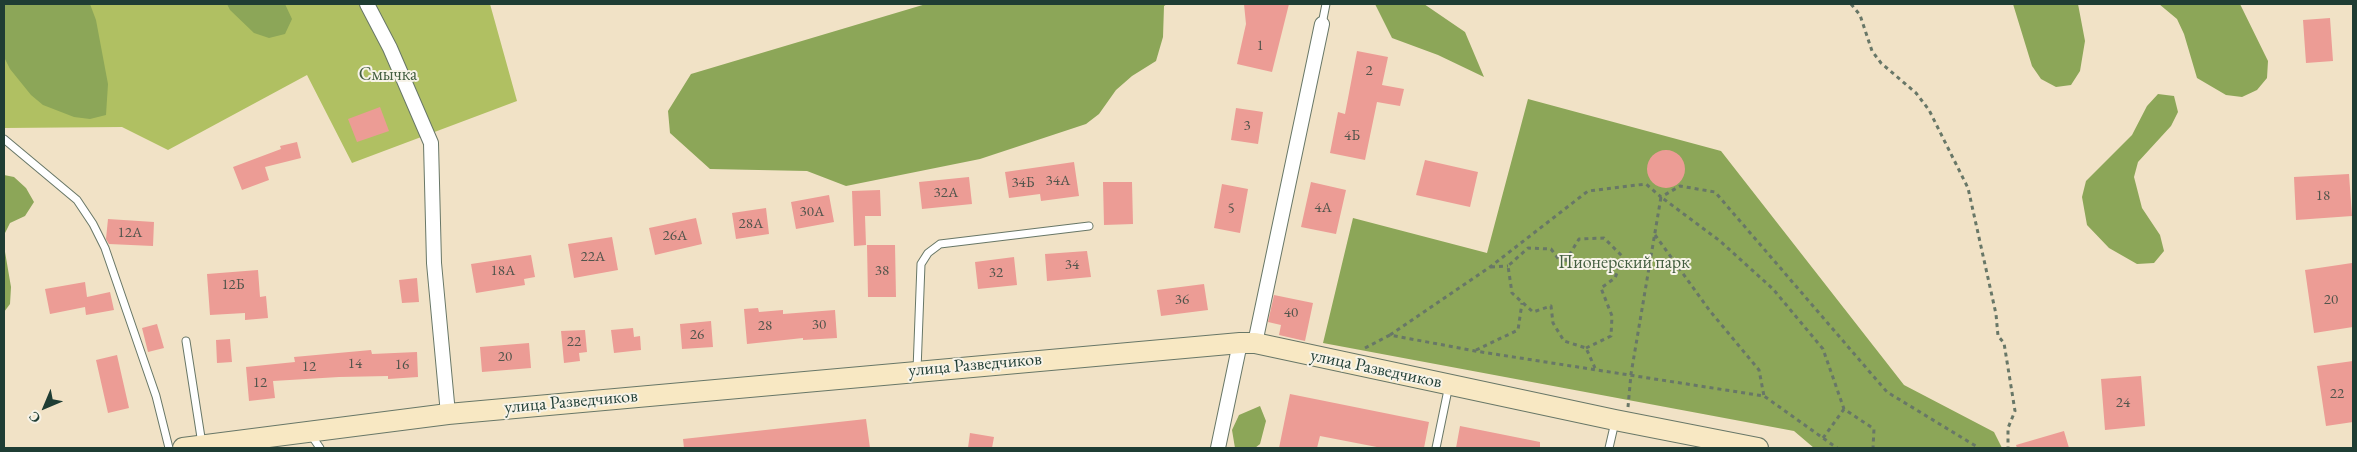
<!DOCTYPE html>
<html>
<head>
<meta charset="utf-8">
<style>
	body { margin:0 }
	#map { position:relative; width:2357px; height:452px; overflow:hidden; background:#f1e2c6; font-family:"EB Garamond",serif }
	canvas { display:block }
	.frame { position:absolute; inset:0; border:5px solid #1f3d34; pointer-events:none }
	.north { position:absolute; left:20px; top:382px; width:50px; height:50px; -webkit-text-stroke:4px #f7f3e8; paint-order:stroke; rotate:225deg; font-size:14px; font-weight:700; line-height:20px; text-align:center; color:#1f3d34 }
	.north::after { content:''; display:block; margin:auto; width:18px; height:22px; background:#1f3d34; clip-path:polygon(50% 0,100% 100%,50% 72%,0 100%) }
</style>
</head>
<body>
<div id="map">
<canvas width="2357" height="452"></canvas>
<div class="frame"></div>
<div class="north">С</div>
</div>
<script>
const ctx = document.querySelector('canvas').getContext('2d');
ctx.lineJoin = 'round';
function fillPath(path, color) { ctx.fillStyle = color; ctx.fill(path, 'evenodd'); }
const shape = rows => new Path2D(rows.map(r => 'M' + r).join(''));
function stroke(path, color, width, dash) { ctx.strokeStyle = color; ctx.lineWidth = width; ctx.lineCap = dash ? 'butt' : 'round'; ctx.setLineDash(dash || []); ctx.stroke(path); }
function drawText(font, color, halo, rows, align = 'center') {
  ctx.font = font + ' "EB Garamond",serif'; ctx.lineWidth = 4; ctx.setLineDash([]); ctx.textBaseline = 'middle'; ctx.strokeStyle = halo; ctx.fillStyle = color; for (const [text, x, y, turn = 0] of rows) {
    ctx.save(); ctx.translate(x, y); ctx.rotate((+turn || 0) * Math.PI / 180); ctx.textAlign = isNaN(turn) ? turn : align; if (halo) ctx.strokeText(text, 0, 0); ctx.fillText(text, 0, 0); ctx.restore();
  }
}
fillPath(shape([
	[4,4,490,4,517,101,352,163,307,75,168,150,122,127,4,128]
]), '#b0c062');
fillPath(shape([
	[4,4,90,4,96,20,108,84,106,115,90,119,74,117,43,105,31,95,10,69,4,57],
	[227,4,285,4,292,19,285,34,269,38,254,33,230,10],
	[926,4,1167,4,1164,6,1163,37,1156,61,1132,76,1116,90,1099,114,1086,124,980,159,846,186,807,171,710,169,670,133,668,111,691,74],
	[1375,4,1424,4,1465,32,1484,77,1438,55,1392,38],
	[2013,4,2078,4,2085,41,2080,71,2071,85,2056,87,2041,79,2032,66],
	[2159,4,2240,4,2268,61,2267,78,2257,90,2242,97,2226,95,2197,78,2184,34,2177,19],
	[2158,94,2174,96,2178,112,2171,126,2138,162,2134,177,2142,208,2160,235,2164,251,2154,263,2137,264,2109,248,2087,225,2082,197,2086,181,2132,135,2147,106],
	[1528,99,1721,151,1904,385,1994,432,2002,448,1814,448,1794,431,1323,343,1353,218,1487,253],
	[4,175,14,177,26,188,34,202,25,216,10,223,4,235],
	[4,246,11,287,10,304,4,312],
	[1260,406,1266,421,1260,444,1255,448,1235,448,1232,430,1239,415]
]), '#8ca658');
fillPath(shape([
	[1244,4,1289,4,1272,72,1237,64,1246,24],
	[2330,18,2333,61,2306,63,2303,20],
	[1357,51,1388,57,1382,85,1404,89,1400,106,1377,102,1365,160,1330,153,1338,112,1345,114],
	[380,107,389,131,357,142,348,119],
	[1236,108,1263,112,1258,144,1231,140],
	[297,142,301,158,265,167,269,180,242,190,233,167,281,149,280,146],
	'1647 169a19 19 0 1 1 38 0a19 19 0 1 1-38 0Z',
	[1425,160,1478,172,1470,207,1416,195],
	[1074,162,1079,196,1041,201,1040,194,1009,198,1005,172],
	[2349,174,2352,216,2296,220,2294,177],
	[969,177,972,204,922,209,919,182],
	[1103,182,1132,182,1133,224,1104,225],
	[1311,182,1346,190,1336,234,1301,227],
	[1222,184,1248,189,1240,233,1214,228],
	[880,190,881,216,865,216,866,245,854,246,852,191],
	[829,195,834,222,796,229,791,202],
	[766,208,769,234,736,239,732,213],
	[696,218,702,244,655,255,649,228],
	[108,219,154,222,153,246,109,244,106,239],
	[612,237,618,270,574,278,568,244],
	[867,245,895,245,896,297,868,297],
	[1087,251,1091,277,1047,281,1045,254],
	[531,255,535,277,524,279,525,285,476,293,471,264],
	[1014,257,1017,285,978,289,975,262],
	[2352,263,2353,327,2314,333,2305,270],
	[258,270,260,297,266,296,268,318,245,320,245,313,210,315,207,274],
	[417,278,419,302,402,303,399,280],
	[85,282,87,297,110,292,114,310,86,315,85,307,50,314,45,289],
	[1204,284,1208,310,1161,316,1157,290],
	[1274,295,1313,303,1305,341,1279,335,1281,325,1268,322],
	[758,308,759,312,783,310,783,314,835,310,837,338,803,340,803,338,747,344,744,309],
	[711,321,713,347,682,349,680,324],
	[157,324,164,348,148,352,142,328],
	[633,328,634,337,640,336,641,350,614,353,611,330],
	[585,330,587,352,579,353,580,361,564,363,561,331],
	[230,339,232,362,217,363,216,340],
	[529,343,531,368,482,372,480,347],
	[371,350,372,354,417,352,418,377,388,379,388,376,339,377,273,381,275,398,249,401,246,367,295,362,294,357],
	[117,355,129,408,108,413,96,360],
	[2353,361,2353,422,2326,426,2317,366],
	[2141,376,2145,426,2105,430,2101,379],
	[1290,394,1429,422,1424,448,1382,448,1320,436,1317,448,1279,448],
	[866,419,870,448,684,448,683,439],
	[1460,426,1540,442,1540,448,1456,448],
	[2064,431,2069,448,2017,448,2016,445],
	[970,433,994,437,992,448,968,448]
]), '#ec9c95');
const lane = shape([
	[1322,24,1326,4],
	[4,139,77,200,93,224,105,248,156,396,169,448],
	[186,341,202,444],
	[917,370,921,264,928,253,940,244,1089,226],
	[311,435,320,448],
	[1436,448,1449,385],
	[1609,448,1615,422]
]);
const street = shape([
	[367,4,390,48,431,143,434,263,448,414],
	[1255,343,1322,24],
	[1218,448,1240,343]
]);
const secondary = shape([
	[183,448,448,414,1240,343,1255,343,1615,420,1758,448]
]);
stroke(lane, '#687767', 9);
stroke(street, '#687767', 16);
stroke(secondary, '#687767', 22);
stroke(shape([
	[1851,4,1860,15,1872,51,1881,63,1916,93,1929,110,1968,188,1996,314,1998,336,2004,343,2015,411,2008,428,2008,448],
	[1655,235,1710,311,1759,370,1764,396],
	[1491,267,1508,266],
	[1390,335,1490,267,1588,191,1646,184,1661,197,1680,186,1715,192,1887,392,1979,448],
	[1365,348,1390,335,1475,351,1764,396,1837,448],
	[1586,348,1611,336,1612,316,1601,288,1615,278,1623,257,1604,238,1579,239,1563,265,1551,249,1528,248,1508,266,1512,293,1533,312,1551,306,1553,323,1564,341,1586,348,1595,368],
	[1476,350,1518,330,1522,303],
	[1628,407,1631,374,1661,197,1720,241,1773,289,1823,349,1844,409,1874,429,1873,448],
	[1823,438,1844,409]
]), '#687767', 3, [4, 4]);
stroke(lane, '#fff', 7);
stroke(street, '#fff', 14);
stroke(secondary, '#f8e8c3', 20);
drawText('15px', '#52554c', null, [
	["1",1260,46],
	["2",1369,71],
	["3",1247,126],
	["4Б",1352,136],
	["34А",1058,181],
	["34Б",1023,183],
	["32А",946,193],
	["18",2323,196],
	["4А",1323,208],
	["5",1231,209],
	["30А",812,212],
	["28А",751,224],
	["12А",130,233],
	["26А",675,236],
	["22А",593,257],
	["34",1072,265],
	["18А",503,271],
	["38",882,271],
	["32",996,273],
	["12Б",233,285],
	["36",1182,300],
	["20",2331,300],
	["40",1291,313],
	["30",819,325],
	["28",765,326],
	["26",697,335],
	["22",574,342],
	["20",505,357],
	["14",355,364],
	["16",402,365],
	["12",309,367],
	["12",260,383],
	["22",2337,394],
	["24",2123,403]
]);
drawText('18px', '#435e40', '#f7f3e8', [
	["Смычка",388,75],
	["Пионерский парк",1624,263]
]);
drawText('18px', '#1f3d34', '#f7f3e8', [
	["улица Разведчиков",975,365,-5],
	["улица Разведчиков",1376,369,12],
	["улица Разведчиков",571,402,-5]
]);
</script>
</body>
</html>
